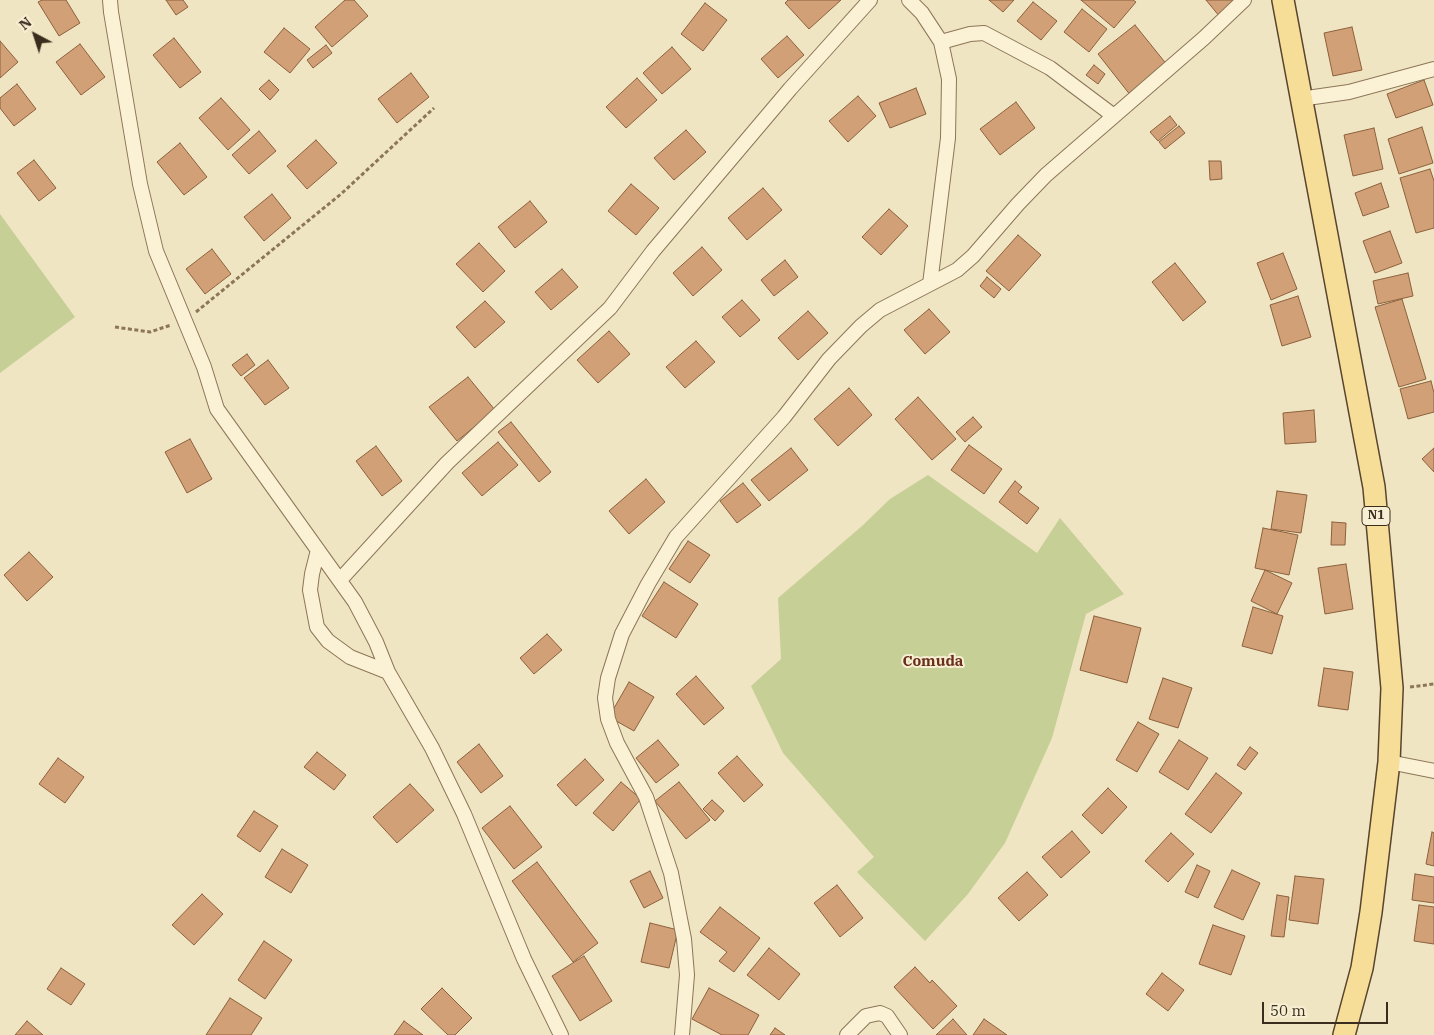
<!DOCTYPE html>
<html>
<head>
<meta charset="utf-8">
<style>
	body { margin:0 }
	#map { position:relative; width:1434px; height:1035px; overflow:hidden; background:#f0e5c2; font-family:"IBM Plex Serif",serif }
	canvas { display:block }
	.north { position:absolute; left:10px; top:10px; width:50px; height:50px; -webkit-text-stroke:4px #f7efd3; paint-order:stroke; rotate:320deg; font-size:14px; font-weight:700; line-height:20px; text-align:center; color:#3b2d1d }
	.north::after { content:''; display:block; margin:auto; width:18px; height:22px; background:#3b2d1d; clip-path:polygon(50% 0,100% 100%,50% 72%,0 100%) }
	.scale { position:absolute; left:1262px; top:1002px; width:126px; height:22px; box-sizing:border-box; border:2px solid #3b2d1d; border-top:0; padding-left:6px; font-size:15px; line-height:18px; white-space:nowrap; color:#3b2d1d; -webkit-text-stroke:4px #f7efd3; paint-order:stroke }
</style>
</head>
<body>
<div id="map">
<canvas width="1434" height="1035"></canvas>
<div class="north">N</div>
<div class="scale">50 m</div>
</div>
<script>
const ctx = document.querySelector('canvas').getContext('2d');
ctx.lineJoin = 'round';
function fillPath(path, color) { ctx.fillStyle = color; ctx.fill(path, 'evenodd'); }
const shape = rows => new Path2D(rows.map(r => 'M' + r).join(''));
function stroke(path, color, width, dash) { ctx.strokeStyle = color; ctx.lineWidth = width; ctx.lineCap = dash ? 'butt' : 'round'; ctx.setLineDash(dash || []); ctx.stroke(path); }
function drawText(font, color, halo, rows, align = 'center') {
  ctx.font = font + ' "IBM Plex Serif",serif'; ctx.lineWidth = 4; ctx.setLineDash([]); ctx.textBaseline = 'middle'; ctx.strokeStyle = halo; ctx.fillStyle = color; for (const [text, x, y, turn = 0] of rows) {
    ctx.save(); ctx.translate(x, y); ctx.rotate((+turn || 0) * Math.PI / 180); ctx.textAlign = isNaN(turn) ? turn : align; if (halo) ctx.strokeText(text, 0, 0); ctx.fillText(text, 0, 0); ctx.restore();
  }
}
fillPath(shape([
	[0,214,75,317,0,373],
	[928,475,1037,553,1060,518,1124,594,1086,614,1052,738,1005,843,968,894,925,941,857,872,874,857,783,753,751,686,781,659,778,598,862,526,890,499]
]), '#c6cf96');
const building = shape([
	[42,0,66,0,80,23,59,36,38,2,42,0],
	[166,0,183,0,188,7,176,15,166,0],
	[345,0,354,0,368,16,332,47,315,27,345,0],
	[788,0,841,0,809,29,785,3,788,0],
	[989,0,1014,0,1003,12,989,0],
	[1081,0,1133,0,1136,2,1114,28,1081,0],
	[1206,0,1241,0,1220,17,1206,0],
	[1033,2,1057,21,1041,40,1017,21,1033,2],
	[705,3,727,20,703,51,681,34,705,3],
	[1082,9,1107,29,1089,52,1064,32,1082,9],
	[1135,25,1168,66,1131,96,1098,54,1135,25],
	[1352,27,1362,70,1333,76,1324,33,1352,27],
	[284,28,310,49,290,73,264,52,284,28],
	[787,36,804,55,778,78,761,59,787,36],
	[174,38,201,72,180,88,153,55,174,38],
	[0,41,18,62,0,78,0,41],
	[80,44,105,77,81,95,56,62,80,44],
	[326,45,332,53,313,68,307,60,326,45],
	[672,47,691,69,662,94,643,73,672,47],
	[1094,65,1105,74,1098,84,1086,75,1094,65],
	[411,73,429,97,397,123,378,99,411,73],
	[637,78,657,100,626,128,606,107,637,78],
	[269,80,279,90,270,100,259,89,269,80],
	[1424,80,1433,105,1396,118,1387,94,1424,80],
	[17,84,36,109,14,126,0,108,0,98,17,84],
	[916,88,926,114,890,128,879,103,916,88],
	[858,96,876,116,848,142,829,121,858,96],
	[221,98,250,130,228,150,199,118,221,98],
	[1016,102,1035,128,1000,155,980,129,1016,102],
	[1170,116,1177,125,1158,141,1150,132,1170,116],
	[1179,126,1185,133,1165,149,1159,142,1179,126],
	[1422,127,1433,163,1399,174,1388,139,1422,127],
	[1374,128,1383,169,1353,176,1344,135,1374,128],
	[686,130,706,152,674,180,654,158,686,130],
	[259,131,276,151,249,174,232,155,259,131],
	[316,140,337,163,307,189,287,166,316,140],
	[180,143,207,177,184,195,157,162,180,143],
	[34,160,56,188,39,201,17,173,34,160],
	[1209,161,1221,161,1222,179,1210,180,1209,161],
	[1430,169,1434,181,1434,228,1416,233,1400,178,1430,169],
	[1381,183,1389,207,1363,216,1355,193,1381,183],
	[631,184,659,208,636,235,608,211,631,184],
	[763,188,782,210,747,240,728,218,763,188],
	[272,194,291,218,264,241,244,217,272,194],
	[530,201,547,222,515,248,498,227,530,201],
	[889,209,908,226,881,255,862,237,889,209],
	[1390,231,1402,263,1375,273,1363,241,1390,231],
	[1018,235,1041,255,1009,291,986,271,1018,235],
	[479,243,505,271,483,292,456,264,479,243],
	[702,247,722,270,693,296,673,273,702,247],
	[212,249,231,274,205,294,186,269,212,249],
	[1283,253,1297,289,1271,300,1257,263,1283,253],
	[785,260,798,277,774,296,761,280,785,260],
	[1175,263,1206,302,1183,321,1152,282,1175,263],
	[562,269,578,287,551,310,535,292,562,269],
	[1408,273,1413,296,1378,304,1373,281,1408,273],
	[987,277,1001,289,994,298,980,286,987,277],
	[1298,296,1311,337,1282,346,1270,305,1298,296],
	[1402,299,1426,379,1399,387,1375,307,1402,299],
	[742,300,760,320,740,337,722,317,742,300],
	[485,301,505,322,475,348,456,327,485,301],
	[929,309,950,332,925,354,904,330,929,309],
	[808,311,828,333,798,360,778,338,808,311],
	[609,331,630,354,598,383,577,360,609,331],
	[696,341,715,362,685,388,666,367,696,341],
	[247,354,255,365,241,376,232,365,247,354],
	[268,360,289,388,265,405,244,378,268,360],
	[468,377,495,410,457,441,429,407,468,377],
	[1431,381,1434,393,1434,412,1408,419,1400,389,1431,381],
	[849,388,872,415,838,446,814,419,849,388],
	[918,397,956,439,932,460,895,419,918,397],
	[1314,410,1316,442,1285,444,1283,413,1314,410],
	[973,417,982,427,965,442,956,432,973,417],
	[511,422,551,472,539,482,498,432,511,422],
	[190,439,212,479,187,493,165,452,190,439],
	[498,442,518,465,482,496,462,473,498,442],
	[969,445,1002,469,984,494,951,470,969,445],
	[376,446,402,481,382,496,356,461,376,446],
	[791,448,808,470,769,501,751,480,791,448],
	[1434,448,1434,472,1422,459,1434,448],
	[646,479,665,502,629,534,609,511,646,479],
	[1015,481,1022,487,1018,492,1039,508,1027,524,999,502,1015,481],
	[743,483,761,505,737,523,720,501,743,483],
	[1277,491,1307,495,1301,533,1271,529,1277,491],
	[1332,522,1346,523,1345,545,1331,545,1332,522],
	[1263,528,1298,535,1289,575,1255,568,1263,528],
	[688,541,710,555,690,583,669,569,688,541],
	[29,552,53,577,27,601,4,575,29,552],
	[1346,564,1353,609,1325,614,1318,568,1346,564],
	[1265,570,1292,583,1277,614,1251,601,1265,570],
	[664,582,698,604,676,638,642,616,664,582],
	[1253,607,1283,616,1272,654,1242,646,1253,607],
	[1094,616,1141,628,1127,683,1080,670,1094,616],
	[547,634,562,650,534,674,520,658,547,634],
	[1324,668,1353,672,1348,710,1318,706,1324,668],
	[696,676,724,708,704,725,676,694,696,676],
	[1163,678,1192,688,1178,728,1149,719,1163,678],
	[629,682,654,697,634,731,609,717,629,682],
	[1138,722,1159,734,1137,772,1116,760,1138,722],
	[658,740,679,765,656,783,636,758,658,740],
	[1179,740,1208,758,1188,790,1159,772,1179,740],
	[479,744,503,776,481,793,457,762,479,744],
	[1250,747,1258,753,1245,770,1237,765,1250,747],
	[317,752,346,775,334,790,304,767,317,752],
	[737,756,763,785,744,802,718,773,737,756],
	[58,758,84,777,65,803,39,784,58,758],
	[585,759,604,780,576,806,557,785,585,759],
	[1216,773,1242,793,1211,833,1185,814,1216,773],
	[621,782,641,799,613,831,593,813,621,782],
	[679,782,710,820,686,839,655,801,679,782],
	[410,784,434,810,397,843,373,817,410,784],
	[1108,788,1127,807,1102,834,1082,815,1108,788],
	[712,800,724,811,715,821,703,809,712,800],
	[510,806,542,847,514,869,482,828,510,806],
	[254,811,278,826,260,852,237,836,254,811],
	[1072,831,1090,852,1061,878,1042,857,1072,831],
	[1432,832,1434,833,1434,866,1426,864,1432,832],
	[1171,833,1194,854,1168,882,1145,861,1171,833],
	[282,849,308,865,291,893,265,877,282,849],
	[537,862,598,943,573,962,512,881,537,862],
	[1197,865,1210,871,1198,898,1185,892,1197,865],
	[1232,870,1260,883,1243,920,1214,907,1232,870],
	[650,871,663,898,644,908,630,881,650,871],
	[1027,872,1048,895,1019,921,998,898,1027,872],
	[1415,874,1434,877,1434,903,1412,900,1415,874],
	[1295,876,1324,879,1318,924,1289,920,1295,876],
	[837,885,863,918,840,937,814,903,837,885],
	[202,894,223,914,194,945,172,925,202,894],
	[1277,895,1289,897,1284,937,1271,936,1277,895],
	[1419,905,1434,907,1434,944,1414,941,1419,905],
	[720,907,760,938,734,972,719,961,727,952,700,932,720,907],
	[650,923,678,930,669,968,641,962,650,923],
	[1213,925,1245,936,1231,975,1199,964,1213,925],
	[264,941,292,960,265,999,238,980,264,941],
	[769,948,800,974,779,1000,747,975,769,948],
	[584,956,612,1001,580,1021,552,976,584,956],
	[915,967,930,983,932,980,957,1006,933,1029,894,987,915,967],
	[61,968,85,984,71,1005,47,989,61,968],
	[1162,973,1184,990,1168,1011,1146,994,1162,973],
	[442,988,472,1018,455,1035,448,1035,421,1009,442,988],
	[709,988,759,1015,748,1035,722,1035,692,1019,709,988],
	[230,998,262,1018,251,1035,206,1035,230,998],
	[953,1019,967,1035,936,1035,953,1019],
	[984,1019,1007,1035,973,1035,984,1019],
	[27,1021,43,1035,15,1035,27,1021],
	[404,1021,423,1035,394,1035,404,1021],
	[775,1028,785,1035,770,1035,775,1028]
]);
fillPath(building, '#d1a076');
stroke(building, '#8c603d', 1);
const street = shape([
	[110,0,111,12,140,184,156,251,204,367,217,409,355,602,376,642,388,672,432,748,464,814,524,959,561,1035],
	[909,0,922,13,941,42,949,79,948,138,930,284],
	[941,42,970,34,984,33,1050,68,1114,116],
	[1300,99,1349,92,1434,69],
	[318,550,312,574,310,590,317,627,328,641,350,657,388,672],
	[340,580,447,463,610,308,653,251,790,89,870,0],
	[1389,762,1434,771],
	[682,1035,687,975,684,939,671,873,646,797,617,743,608,719,605,698,608,678,622,634,648,584,676,537,784,417,829,359,861,326,880,310,957,270,973,256,1018,204,1046,175,1204,38,1244,0],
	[847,1035,866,1016,880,1013,887,1016,900,1035]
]);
const primary = shape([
	[1283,0,1374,487,1392,688,1389,762,1371,912,1362,968,1344,1035]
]);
stroke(street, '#8c7658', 16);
stroke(primary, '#59442d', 24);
stroke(shape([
	[196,312,341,194,434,108],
	[115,327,150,332,171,325],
	[1410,687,1434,684]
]), '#8c7658', 3, [4, 2.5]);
stroke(street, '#fbf2d6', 14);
stroke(primary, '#f6dd98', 21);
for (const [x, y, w] of [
	[1376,516,28]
]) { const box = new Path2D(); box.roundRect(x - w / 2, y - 9.5, w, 19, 4); ctx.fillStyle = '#f7efd3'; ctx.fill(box); stroke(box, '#3b2d1d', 1); }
drawText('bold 12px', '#3b2d1d', null, [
	["N1",1376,516]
]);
drawText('bold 15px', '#6a2f1a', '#f7efd3', [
	["Comuda",933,662]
]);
</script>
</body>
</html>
